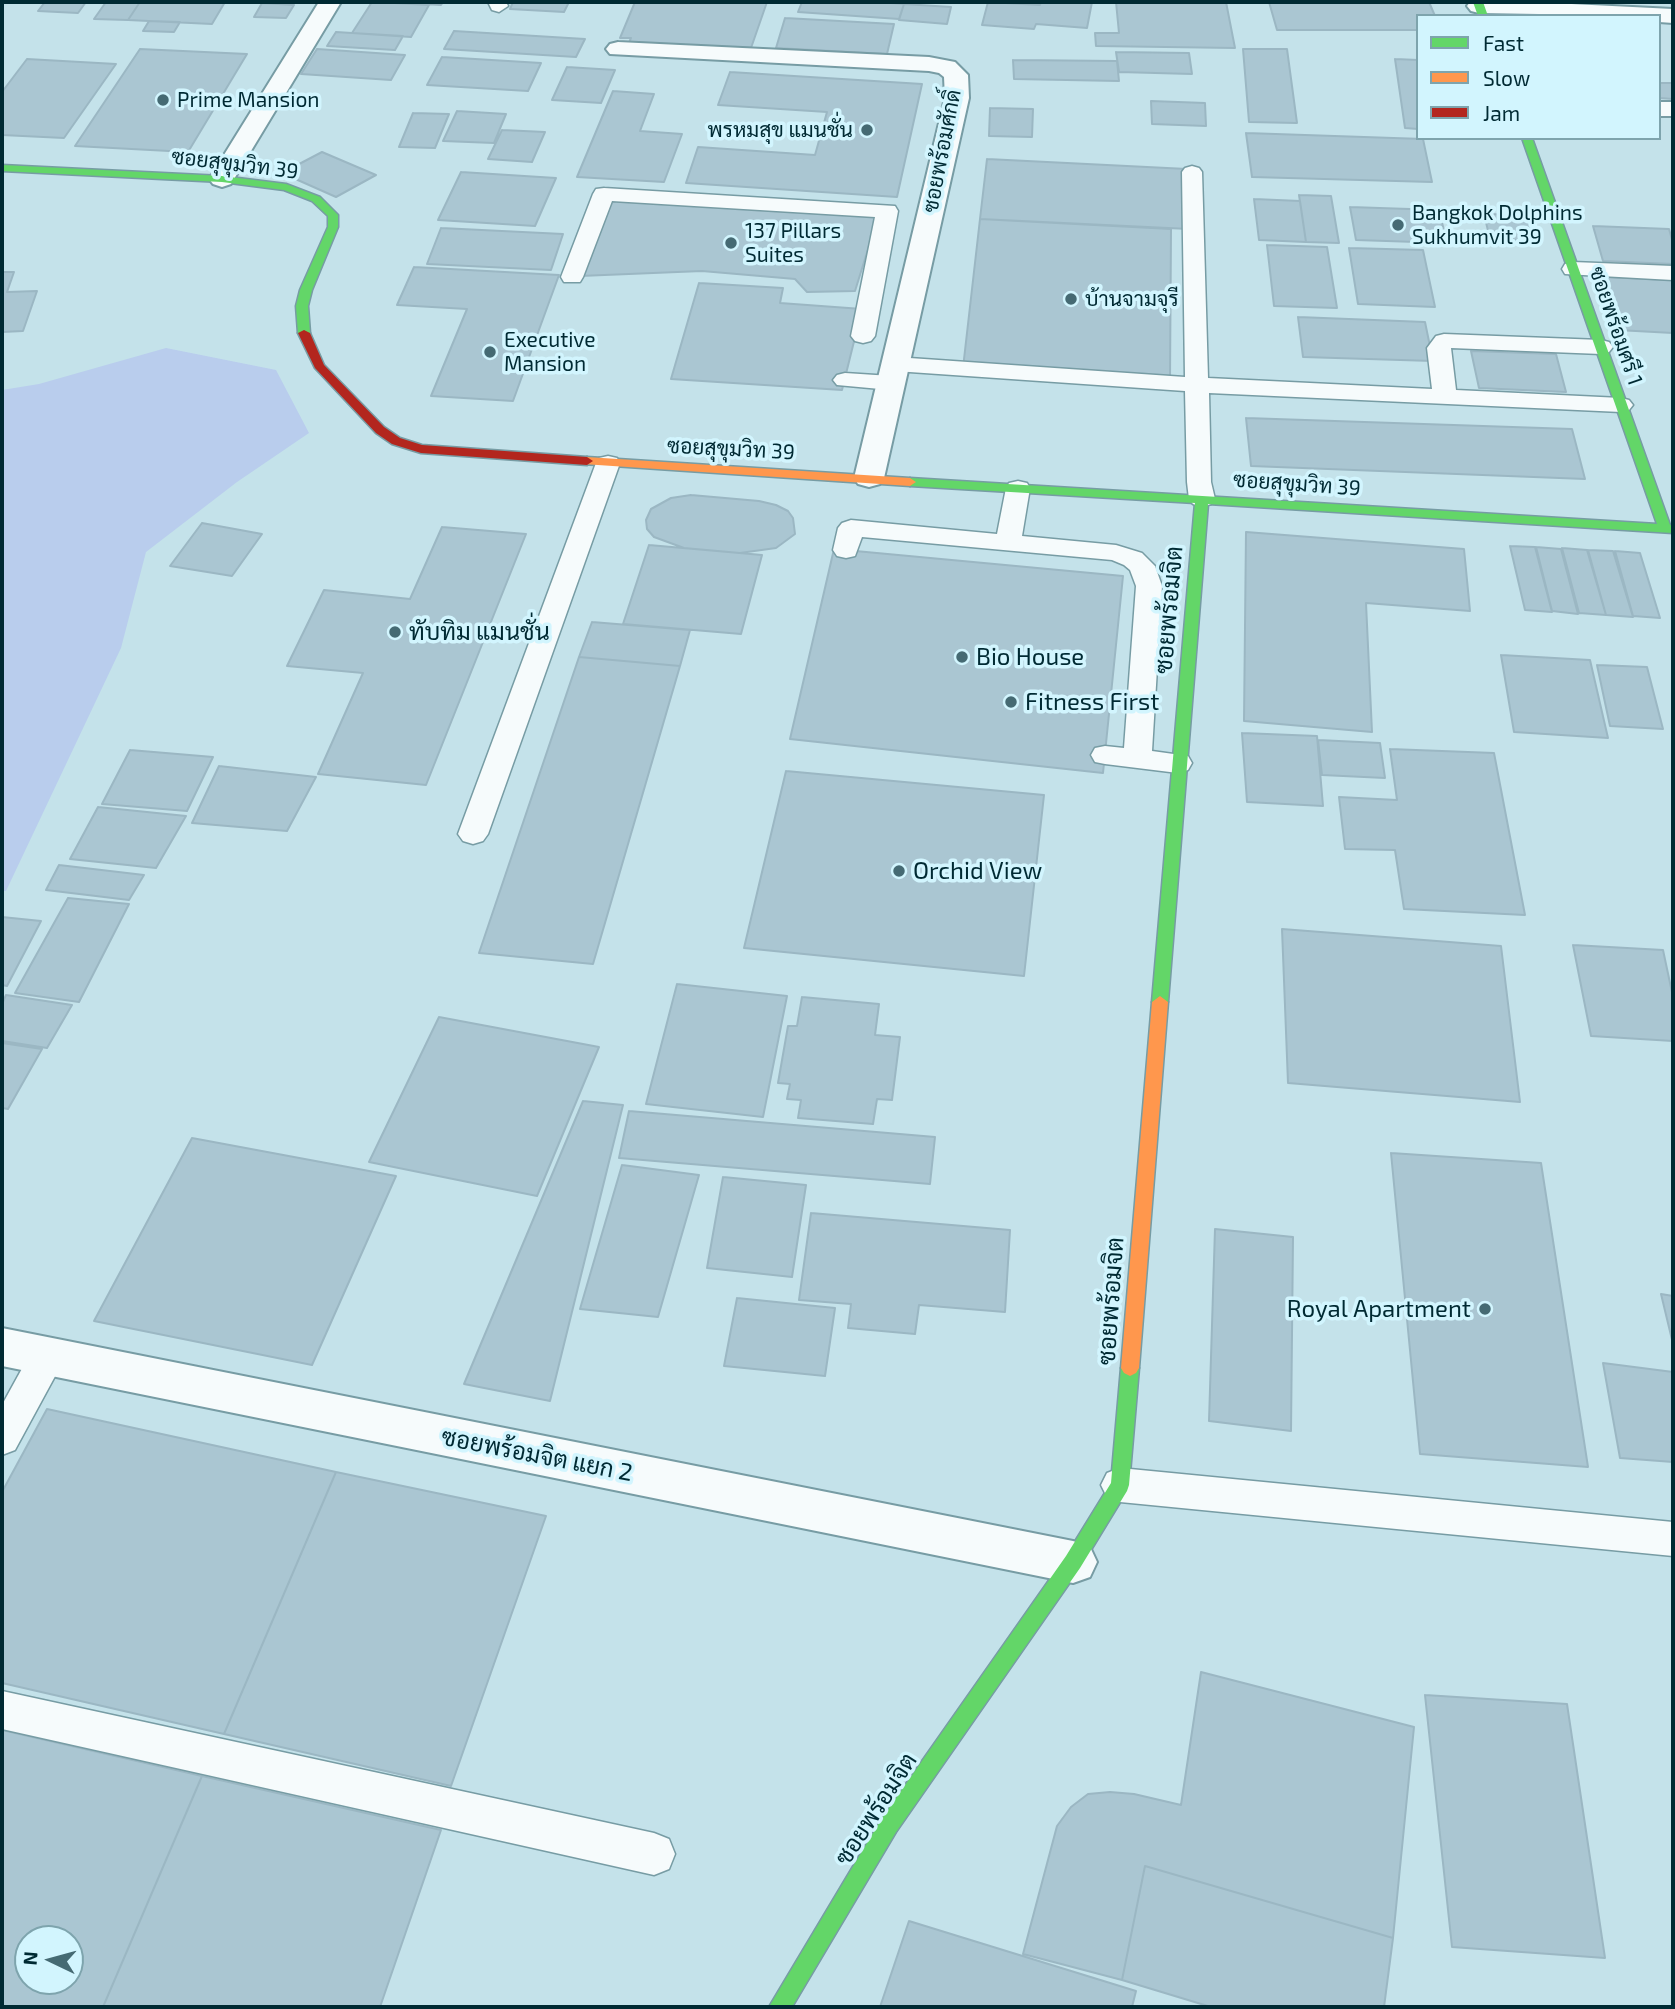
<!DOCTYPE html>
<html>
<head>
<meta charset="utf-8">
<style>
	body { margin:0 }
	#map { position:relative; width:1675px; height:2009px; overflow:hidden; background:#c4e2ea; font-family:"Exo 2",sans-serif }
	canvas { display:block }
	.frame { position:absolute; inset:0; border:4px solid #002a33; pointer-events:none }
	.legend { position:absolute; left:1416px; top:14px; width:245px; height:126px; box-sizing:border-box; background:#d2f5fe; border:2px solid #7ea4ad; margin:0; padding:9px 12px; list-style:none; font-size:21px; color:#002a33 }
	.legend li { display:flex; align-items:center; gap:14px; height:35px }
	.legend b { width:35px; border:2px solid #7ea4ad }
	.north { position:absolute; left:14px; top:1925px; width:70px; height:70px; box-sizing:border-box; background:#d2f5fe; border:2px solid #7ea4ad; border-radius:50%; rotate:275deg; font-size:19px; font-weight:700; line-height:28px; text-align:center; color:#002a33 }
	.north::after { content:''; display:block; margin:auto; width:24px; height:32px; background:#456a73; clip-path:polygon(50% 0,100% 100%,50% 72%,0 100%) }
</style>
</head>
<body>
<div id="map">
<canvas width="1675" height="2009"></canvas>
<div class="frame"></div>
<ul class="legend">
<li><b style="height:9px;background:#63d668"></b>Fast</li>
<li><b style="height:9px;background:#ff974d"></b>Slow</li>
<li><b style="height:9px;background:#b3261e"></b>Jam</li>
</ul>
<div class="north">N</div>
</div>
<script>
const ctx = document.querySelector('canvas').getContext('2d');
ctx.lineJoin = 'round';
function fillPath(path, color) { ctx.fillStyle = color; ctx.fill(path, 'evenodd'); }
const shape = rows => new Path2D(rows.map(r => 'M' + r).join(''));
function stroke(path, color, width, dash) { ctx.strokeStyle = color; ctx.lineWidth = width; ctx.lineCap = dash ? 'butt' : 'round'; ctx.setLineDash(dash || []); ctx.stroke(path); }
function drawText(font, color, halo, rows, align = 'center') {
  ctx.font = font + ' "Exo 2",Sarabun,sans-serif'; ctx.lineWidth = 7; ctx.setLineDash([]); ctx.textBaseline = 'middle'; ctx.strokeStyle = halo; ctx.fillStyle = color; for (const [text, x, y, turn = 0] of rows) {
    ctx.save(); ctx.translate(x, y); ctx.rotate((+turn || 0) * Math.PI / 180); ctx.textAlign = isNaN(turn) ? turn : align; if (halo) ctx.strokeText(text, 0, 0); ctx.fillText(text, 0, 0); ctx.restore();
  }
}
fillPath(shape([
	[166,348,276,370,309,433,237,482,146,552,121,648,6,891,2,891,2,390,39,384]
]), '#b9cded');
const building = shape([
	[45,2,86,2,78,13,38,11,45,2],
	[106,2,140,2,128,20,94,19,106,2],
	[140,2,225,2,212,24,128,20,140,2],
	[372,2,377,2,429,5,411,37,352,33,372,2],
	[394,2,443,2,441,5,394,2],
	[513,2,569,2,564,12,510,9,513,2],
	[635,2,767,2,751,48,735,47,733,53,627,47,631,38,620,38,635,2],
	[802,2,878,2,904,4,899,19,798,12,802,2],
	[988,2,1040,5,1041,2,1092,2,1087,28,1036,24,1034,29,982,25,988,2],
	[1116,2,1226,2,1235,48,1096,46,1095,33,1119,33,1116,2],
	[1269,2,1429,2,1435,16,1418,16,1418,30,1277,30,1269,2],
	[262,3,294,5,286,18,254,17,262,3],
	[904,4,951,7,947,24,899,20,904,4],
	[785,18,894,24,887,54,776,48,785,18],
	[149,21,180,22,174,32,143,31,149,21],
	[454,31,585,39,576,57,444,49,454,31],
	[336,32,352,33,403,36,395,50,327,46,336,32],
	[140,49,247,54,188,152,75,146,140,49],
	[317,49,405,55,391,80,301,74,317,49],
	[1243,49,1287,49,1297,123,1249,122,1243,49],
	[1116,52,1189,53,1192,74,1119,72,1116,52],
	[442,57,541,63,528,91,427,85,442,57],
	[27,59,116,64,64,138,2,135,2,92,27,59],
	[1395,59,1418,60,1418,129,1405,128,1395,59],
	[1013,60,1117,61,1119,81,1014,79,1013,60],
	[567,67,615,70,601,103,552,100,567,67],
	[730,72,922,84,897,197,686,183,698,147,815,155,827,112,718,105,730,72],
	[1659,83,1673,83,1673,99,1659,98,1659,83],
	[613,91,654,94,640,131,682,134,664,182,577,177,613,91],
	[1151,101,1205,103,1206,126,1152,124,1151,101],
	[990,108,1033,109,1032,137,989,136,990,108],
	[457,111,506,114,494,143,443,141,457,111],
	[413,113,449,114,435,148,399,147,413,113],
	[502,130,545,132,532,162,488,159,502,130],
	[1246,133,1423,139,1432,182,1252,177,1246,133],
	[322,152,376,175,336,197,282,173,322,152],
	[987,159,1187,169,1189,229,980,219,987,159],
	[461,172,556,178,535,226,438,220,461,172],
	[1299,195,1331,196,1339,243,1306,242,1299,195],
	[609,198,879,214,855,291,807,292,795,279,702,271,580,276,609,198],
	[1254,199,1300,201,1306,242,1259,240,1254,199],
	[1350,207,1439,210,1447,243,1356,240,1350,207],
	[1484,214,1529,215,1536,241,1490,239,1484,214],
	[980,219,1171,229,1170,380,963,368,980,219],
	[1593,226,1669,229,1673,243,1673,264,1603,261,1593,226],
	[441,228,563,234,551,270,427,264,441,228],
	[1267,245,1327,247,1337,308,1274,306,1267,245],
	[1349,248,1423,250,1435,307,1358,304,1349,248],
	[414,267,559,275,513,401,431,396,467,309,397,305,414,267],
	[2,272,14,272,7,292,37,291,23,331,2,332,2,272],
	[1602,277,1673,280,1673,333,1617,330,1602,277],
	[699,283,783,288,780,303,862,309,842,390,671,379,699,283],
	[1298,317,1425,322,1433,361,1303,357,1298,317],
	[1471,351,1556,354,1566,392,1479,388,1471,351],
	[1246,418,1572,429,1585,479,1251,466,1246,418],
	[691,495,759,501,776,505,788,511,793,518,795,534,776,548,740,553,684,548,654,537,647,529,646,520,651,509,671,498,691,495],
	[202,523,262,534,232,576,170,566,202,523],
	[442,527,526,534,426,785,318,774,363,673,287,666,324,590,410,599,442,527],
	[1246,532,1464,549,1470,611,1366,603,1372,732,1244,721,1246,532],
	[649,545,762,555,741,634,623,624,649,545],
	[1510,546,1535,547,1552,612,1525,610,1510,546],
	[1536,547,1561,549,1578,614,1552,611,1536,547],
	[1562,548,1587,550,1606,615,1579,613,1562,548],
	[834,549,1123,576,1103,773,790,739,834,549],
	[1588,550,1613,551,1633,617,1606,615,1588,550],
	[1615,551,1640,553,1660,618,1633,616,1615,551],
	[592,622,690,630,680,666,579,657,592,622],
	[1501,655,1590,660,1608,738,1514,732,1501,655],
	[579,657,680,666,593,964,479,953,579,657],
	[1597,665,1647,667,1663,729,1610,726,1597,665],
	[1242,733,1317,736,1323,806,1247,802,1242,733],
	[1318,740,1380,743,1385,778,1322,775,1318,740],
	[1390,749,1494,753,1525,915,1404,909,1395,850,1345,849,1339,797,1397,800,1390,749],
	[130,750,213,757,187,811,102,804,130,750],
	[219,766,316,777,287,831,192,823,219,766],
	[786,771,1044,795,1024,976,744,948,786,771],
	[98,807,186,816,156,868,70,859,98,807],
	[59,865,144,875,129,900,46,890,59,865],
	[68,898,129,904,79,1002,15,993,68,898],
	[2,917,41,921,7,986,2,985,2,917],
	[1282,929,1501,946,1520,1102,1288,1083,1282,929],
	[1573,945,1663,950,1673,997,1673,1041,1591,1036,1573,945],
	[677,984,787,996,763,1117,646,1104,677,984],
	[6,995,72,1005,47,1048,2,1041,2,1004,6,995],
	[802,997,879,1004,875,1035,900,1037,892,1100,877,1099,873,1124,798,1118,801,1100,787,1099,790,1084,778,1083,788,1026,797,1026,802,997],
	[439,1017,599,1047,537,1196,369,1162,439,1017],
	[2,1043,42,1049,8,1109,2,1108,2,1043],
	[583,1101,623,1105,550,1401,464,1384,583,1101],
	[629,1111,935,1137,930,1184,619,1158,629,1111],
	[192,1138,396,1176,312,1365,94,1321,192,1138],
	[1391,1153,1541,1163,1588,1467,1420,1454,1391,1153],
	[622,1165,699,1175,658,1317,580,1309,622,1165],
	[723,1177,806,1185,792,1277,707,1268,723,1177],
	[811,1213,1010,1230,1005,1312,919,1305,915,1334,848,1328,851,1304,799,1300,811,1213],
	[1215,1229,1293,1237,1291,1431,1209,1421,1215,1229],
	[1661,1294,1673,1296,1673,1344,1661,1294],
	[737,1298,835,1308,825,1376,724,1366,737,1298],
	[1603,1363,1673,1372,1673,1462,1620,1458,1603,1363],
	[47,1409,336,1472,224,1734,2,1683,2,1492,47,1409],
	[336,1472,546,1516,451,1786,224,1734,336,1472],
	[1201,1672,1414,1727,1393,1938,1145,1866,1122,1980,1023,1954,1057,1826,1071,1807,1088,1794,1110,1792,1134,1794,1181,1805,1201,1672],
	[1425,1695,1567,1704,1605,1958,1452,1947,1425,1695],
	[2,1730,202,1776,103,2007,2,2007,2,1730],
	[28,1939,70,1939,70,1981,28,1981,28,1939],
	[202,1776,441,1830,380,2007,103,2007,202,1776],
	[1145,1866,1393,1938,1384,2007,1211,2007,1122,1980,1145,1866],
	[909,1921,1136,1991,1132,2007,880,2007,909,1921]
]);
fillPath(building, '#aac6d2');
stroke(building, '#9bb7c3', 2);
const lane = shape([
	[488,2,506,2,508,6,499,12,492,10,488,2],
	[1192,166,1199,168,1202,172,1208,378,1432,389,1427,348,1436,336,1444,334,1601,340,1609,342,1613,347,1609,352,1601,354,1451,348,1456,390,1621,398,1629,400,1633,405,1629,410,1621,412,1209,393,1211,482,1215,499,1211,504,1202,507,1193,504,1189,499,1187,482,1185,391,895,371,887,369,883,364,887,359,895,357,1185,377,1182,172,1185,168,1192,166],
	[604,188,895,206,898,211,875,336,871,341,863,343,855,341,851,336,875,217,612,201,583,277,580,282,564,282,561,277,593,194,596,189,604,188],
	[1573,262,1673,266,1673,280,1565,274,1562,269,1565,264,1573,262],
	[845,373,891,376,899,378,903,383,899,388,891,390,837,385,833,380,837,375,845,373],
	[608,456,617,458,620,463,488,834,483,841,473,844,463,841,458,834,596,463,599,458,608,456],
	[1018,481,1027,483,1030,488,1022,536,1116,545,1142,553,1155,566,1162,586,1152,751,1188,756,1192,763,1188,770,1178,773,1105,764,1095,762,1091,755,1095,748,1105,746,1124,748,1136,586,1130,570,1124,565,1112,560,862,537,855,556,846,558,837,556,833,550,838,528,842,523,851,520,997,534,1006,488,1009,483,1018,481],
	[48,1341,61,1345,66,1356,15,1450,2,1455,2,1405,35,1345,48,1341],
	[1120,1468,1673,1522,1673,1556,1120,1502,1107,1497,1101,1485,1107,1473,1120,1468],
	[2,1691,654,1833,669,1839,675,1854,669,1869,654,1875,2,1729,2,1691]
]);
const street = shape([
	[319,2,341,2,231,184,222,187,213,184,209,179,319,2],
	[1470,2,1531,2,1673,9,1673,23,1659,22,1659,16,1479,13,1471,11,1467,6,1470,2],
	[618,42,929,57,955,62,968,75,969,98,884,478,880,484,869,487,858,484,854,478,945,98,944,77,939,73,929,71,610,54,606,49,610,44,618,42],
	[1659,102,1673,102,1673,116,1659,116,1659,102],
	[2,1328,1073,1541,1090,1547,1097,1562,1090,1577,1073,1583,2,1366,2,1328]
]);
const fast = shape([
	[1473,2,1483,2,1488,16,1478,16,1473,2],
	[1522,138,1532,138,1670,525,1673,525,1673,533,1208,504,1168,1002,1160,1008,1154,1006,1152,1002,1195,503,910,486,904,482,910,478,1657,524,1522,138],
	[2,165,222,176,286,184,320,197,338,215,338,227,312,290,308,306,310,333,304,336,298,333,296,306,300,290,328,227,328,216,312,201,284,190,222,182,2,171,2,165],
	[1130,1360,1136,1363,1139,1368,1129,1485,1127,1491,1080,1568,896,1832,792,2007,769,2007,882,1818,1066,1556,1111,1483,1121,1368,1124,1363,1130,1360]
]);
const slow = shape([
	[587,457,910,478,916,482,910,486,583,464,581,461,587,457],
	[1160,996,1168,1002,1139,1368,1136,1373,1130,1376,1124,1373,1121,1368,1152,1002,1160,996]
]);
const jam = shape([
	[304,330,310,333,324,365,384,427,400,438,422,445,587,457,593,461,587,465,421,453,392,444,376,433,315,368,298,333,304,330]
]);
stroke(lane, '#779ca4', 3);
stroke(street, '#779ca4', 4);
stroke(fast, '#779ca4', 3);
stroke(slow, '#779ca4', 3);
stroke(jam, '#779ca4', 3);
fillPath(lane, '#f6fbfc');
fillPath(street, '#f6fbfc');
fillPath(fast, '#63d668');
fillPath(slow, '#ff974d');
fillPath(jam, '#b3261e');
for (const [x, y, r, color] of [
	[163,100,7,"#456a73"],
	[867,130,7,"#456a73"],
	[1398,225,7,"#456a73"],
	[731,243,7,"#456a73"],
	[1071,299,7,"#456a73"],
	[490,352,7,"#456a73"],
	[395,632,7,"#456a73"],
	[962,657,7,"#456a73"],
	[1011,702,7,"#456a73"],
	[899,871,7,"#456a73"],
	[1485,1309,7,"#456a73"]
]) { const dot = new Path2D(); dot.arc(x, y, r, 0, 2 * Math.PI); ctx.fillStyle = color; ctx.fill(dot); stroke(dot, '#d2f5fe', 2.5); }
drawText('21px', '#002a33', '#d2f5fe', [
	["Prime Mansion",177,100],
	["พรหมสุข แมนชั่น",853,130,"right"],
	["Bangkok Dolphins",1412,213],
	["Sukhumvit 39",1412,237],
	["137 Pillars",745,231],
	["Suites",745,255],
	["บ้านจามจุรี",1085,299],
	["Executive",504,340],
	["Mansion",504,364]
], 'left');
drawText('21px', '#002a33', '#d2f5fe', [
	["ซอยพร้อมศักดิ์",942,151,-79],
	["ซอยสุขุมวิท 39",235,164,7],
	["ซอยพร้อมศรี 1",1616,326,71],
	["ซอยสุขุมวิท 39",731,449,3],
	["ซอยสุขุมวิท 39",1297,484,4]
]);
drawText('24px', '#002a33', '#d2f5fe', [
	["ซอยพร้อมจิต",1169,610,-85],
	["ซอยพร้อมจิต",1111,1301,-86],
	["ซอยพร้อมจิต แยก 2",537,1455,11],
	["ซอยพร้อมจิต",876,1809,-57]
]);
drawText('24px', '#002a33', '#d2f5fe', [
	["ทับทิม แมนชั่น",409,632],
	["Bio House",976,657],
	["Fitness First",1025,702],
	["Orchid View",913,871],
	["Royal Apartment",1471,1309,"right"]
], 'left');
</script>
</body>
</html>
